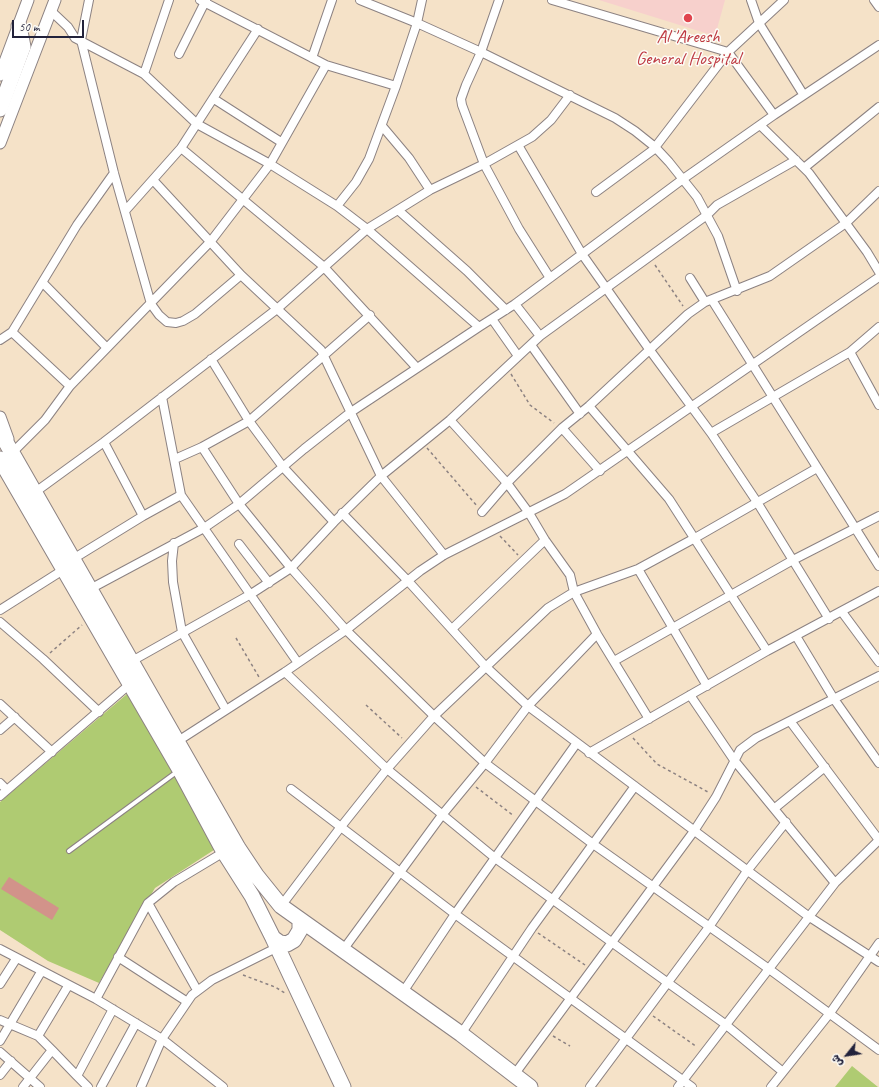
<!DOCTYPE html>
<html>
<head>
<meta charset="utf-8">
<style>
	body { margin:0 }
	#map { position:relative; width:879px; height:1087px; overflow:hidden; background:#f5e2c8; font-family:Caveat,"Playpen Sans Arabic",sans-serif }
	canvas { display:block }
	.north { position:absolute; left:827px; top:1035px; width:40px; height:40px; -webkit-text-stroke:3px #fdfcf7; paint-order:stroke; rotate:240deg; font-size:11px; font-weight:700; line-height:16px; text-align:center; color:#22223b }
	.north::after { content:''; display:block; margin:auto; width:14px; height:18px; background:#22223b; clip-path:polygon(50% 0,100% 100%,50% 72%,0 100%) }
	.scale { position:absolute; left:12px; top:20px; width:72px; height:18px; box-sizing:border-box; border:2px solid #22223b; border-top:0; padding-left:5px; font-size:12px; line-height:14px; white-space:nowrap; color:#22223b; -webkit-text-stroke:3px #fdfcf7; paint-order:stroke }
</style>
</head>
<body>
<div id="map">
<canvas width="879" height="1087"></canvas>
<div class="north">ش</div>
<div class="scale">50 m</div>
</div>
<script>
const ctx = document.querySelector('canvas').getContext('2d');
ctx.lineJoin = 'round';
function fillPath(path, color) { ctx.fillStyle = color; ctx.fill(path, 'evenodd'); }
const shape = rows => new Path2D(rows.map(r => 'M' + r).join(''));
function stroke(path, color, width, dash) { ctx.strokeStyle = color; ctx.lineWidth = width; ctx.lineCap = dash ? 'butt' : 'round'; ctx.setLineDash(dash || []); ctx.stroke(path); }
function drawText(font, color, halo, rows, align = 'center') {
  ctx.font = font + ' Caveat,sans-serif'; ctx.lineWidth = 3; ctx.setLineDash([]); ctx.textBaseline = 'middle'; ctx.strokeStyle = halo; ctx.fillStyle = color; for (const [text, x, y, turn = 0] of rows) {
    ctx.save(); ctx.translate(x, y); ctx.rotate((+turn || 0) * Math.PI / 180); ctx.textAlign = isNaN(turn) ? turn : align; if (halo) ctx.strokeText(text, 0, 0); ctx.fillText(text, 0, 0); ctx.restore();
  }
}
fillPath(shape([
	[599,0,725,0,715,36]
]), '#f7d0cc');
fillPath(shape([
	[127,694,217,848,155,888,99,983,48,961,0,930,0,802],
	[852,1066,878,1087,835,1087]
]), '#afcb72');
fillPath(shape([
	[9,877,59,908,52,920,1,889]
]), '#d2938a');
const lane = shape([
	[69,851,178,771]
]);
const street = shape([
	[89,0,81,40,114,173,151,304,159,315,167,322,176,323,183,321,195,314,241,275],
	[200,0,326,65,396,86],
	[360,0,417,23,481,52,615,118,635,131,655,147,669,162,697,197,718,236,737,291],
	[499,0,481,52,466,85,461,99,462,105,484,164,519,229,550,278],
	[552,0,728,52,774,115],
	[751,0,759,23,803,94],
	[874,0,879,7],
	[51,11,68,27,75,38,144,74,197,124,270,164,337,206,367,229,479,327,515,304,683,179,774,115,879,45],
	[179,54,206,0],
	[312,58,332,0],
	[144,74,169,0],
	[214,99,281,142],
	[760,125,809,173,867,252,879,272],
	[382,126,409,158,430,190],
	[518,145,582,254,649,349,711,433,757,502,829,619],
	[181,148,323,266,417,368],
	[804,168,879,107],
	[153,180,241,275,321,350,381,476,444,555],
	[596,192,653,150,728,52,784,0],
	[337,206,356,182,369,159,396,86,417,23,422,0],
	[398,210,467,271,506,310],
	[125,211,181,148,258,29],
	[690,278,705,302],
	[43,283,107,348],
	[712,300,879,566],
	[515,304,540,336],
	[492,319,518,356],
	[12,332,70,386],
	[0,340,12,332,77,225,114,173],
	[531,345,580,414],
	[850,352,879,405],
	[211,359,249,421,283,467,334,522],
	[162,397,181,495,298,663],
	[589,406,669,499,767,651],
	[450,420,507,483,529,513,545,540,570,575,574,592,597,634,649,719],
	[562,428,600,471],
	[711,433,850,352,879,327],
	[104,442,143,516],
	[202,447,239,504,291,568,346,630,434,716,485,763,593,844,769,969,879,1050],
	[12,453,45,420,70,386,211,241,270,164,326,65],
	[175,459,202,447,249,421,370,315],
	[34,493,104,442,277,309,367,229,430,190,484,164,532,137,551,120,570,95],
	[482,512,507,483,562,428,589,406,688,314,705,302,770,276,846,223,879,191],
	[342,513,408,581,486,667,528,706,808,916,879,962],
	[174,543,172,561,173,582,182,632,226,710],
	[239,544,269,583],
	[73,559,143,516,181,495],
	[638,569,707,686],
	[90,589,204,528,239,504,304,449,351,412,479,327],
	[0,610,63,570],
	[842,612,879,662],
	[0,622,43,659,99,712],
	[452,629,545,540],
	[796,636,834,699,879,763],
	[132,661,251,594,291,568,334,522,381,476,450,420,540,336,707,215,717,205,796,160],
	[614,661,793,560,879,516],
	[285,672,387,769,495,858,725,1024,783,1072],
	[690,695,734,760,835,883],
	[0,704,52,752],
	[790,721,879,840],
	[0,730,15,717],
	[178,741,285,672,346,630,420,571,444,555,565,494,879,277],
	[589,753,767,651,879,591],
	[0,783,7,790],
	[291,789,455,914,692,1087],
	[0,796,130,684],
	[775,808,825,767],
	[148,903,197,990],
	[281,906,340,828,387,769,434,716,548,608,574,592,638,569,695,538,817,468],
	[0,949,96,999,162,1039,223,1087],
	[343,950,442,815,485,763,528,706,597,634],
	[118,957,186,1001],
	[0,984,16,959],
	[403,992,455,914,576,744],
	[96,999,148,903,174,882,224,852],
	[0,1020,38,1036,52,1050,23,1087],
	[461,1034,532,928,635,786],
	[38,1036,68,986],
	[0,1041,41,972],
	[52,1050,77,1076,113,1009],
	[0,1052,40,1087],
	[0,1075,11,1061],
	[514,1075,694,831,716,797,740,750,756,738,879,676],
	[77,1076,88,1087],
	[101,1087,136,1023],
	[141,1087,162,1039,192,995,212,980,278,947],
	[590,1087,709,927,747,871,786,822],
	[678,1087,835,883,879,840],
	[771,1087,830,1013,879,943]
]);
const secondary = shape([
	[0,75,28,0],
	[0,143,55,0],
	[0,417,8,439]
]);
const highway = shape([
	[0,109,23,47,19,26],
	[0,432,238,848,256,875,281,906,461,1034,530,1087],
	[0,459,180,770,224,852,252,896,273,938,343,1087],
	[273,938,280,943,287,944,294,940,300,930,300,921]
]);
stroke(lane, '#8c8282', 6);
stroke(street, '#8c8282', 10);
stroke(secondary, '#8c8282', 13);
stroke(highway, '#8c8282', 17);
stroke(shape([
	[655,265,683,306],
	[511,374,530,405,554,423],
	[427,448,477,506],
	[500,536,518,555],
	[236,638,259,677],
	[50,653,82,625],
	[366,705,402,738],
	[633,738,657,764,708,792],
	[476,787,514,816],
	[538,933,585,965],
	[243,975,275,987,285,993],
	[653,1016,697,1047],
	[553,1036,570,1046]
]), '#8c8282', 1.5, [3, 3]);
stroke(lane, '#fff', 4);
stroke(street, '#fff', 8);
stroke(secondary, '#fff', 11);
stroke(highway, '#fff', 15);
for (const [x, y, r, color] of [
	[688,18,5,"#e0444e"]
]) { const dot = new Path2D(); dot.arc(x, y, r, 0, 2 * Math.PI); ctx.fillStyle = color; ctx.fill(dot); stroke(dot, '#fdfcf7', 1.5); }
drawText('19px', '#be3a42', '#fdfcf7', [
	["Al 'Areesh",688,37],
	["General Hospital",688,59]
]);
</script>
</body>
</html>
